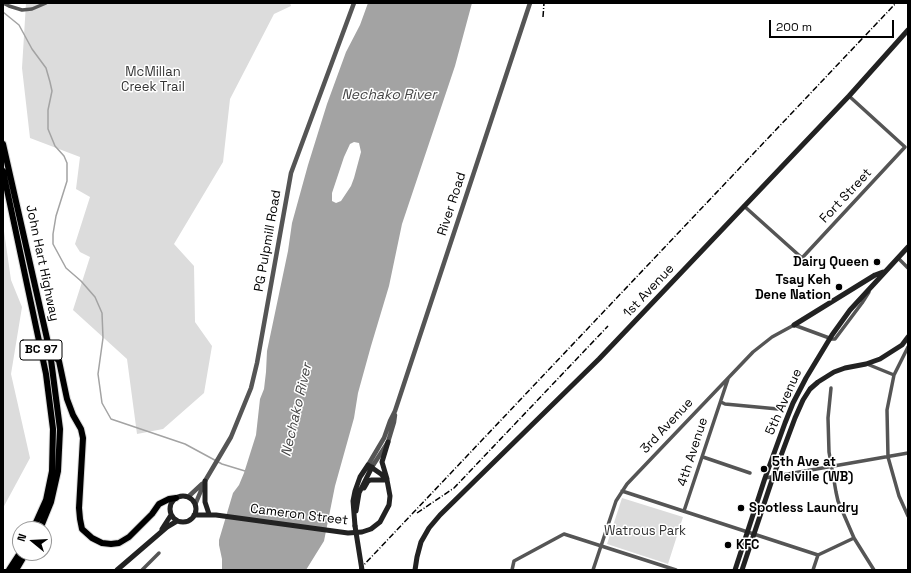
<!DOCTYPE html>
<html>
<head>
<meta charset="utf-8">
<style>
	body { margin:0 }
	#map { position:relative; width:911px; height:573px; overflow:hidden; background:#fff; font-family:"Space Grotesk",sans-serif }
	canvas { display:block }
	.frame { position:absolute; inset:0; border:4px solid #000; pointer-events:none }
	.north { position:absolute; left:12px; top:521px; width:40px; height:40px; box-sizing:border-box; background:#fff; border:1px solid #999; border-radius:50%; rotate:288deg; font-size:11px; font-weight:700; line-height:16px; text-align:center; color:#000 }
	.north::after { content:''; display:block; margin:auto; width:14px; height:18px; background:#000; clip-path:polygon(50% 0,100% 100%,50% 72%,0 100%) }
	.scale { position:absolute; left:769px; top:20px; width:125px; height:18px; box-sizing:border-box; border:2px solid #000; border-top:0; padding-left:5px; font-size:12px; line-height:14px; white-space:nowrap; color:#000; -webkit-text-stroke:3px #fff; paint-order:stroke }
</style>
</head>
<body>
<div id="map">
<canvas width="911" height="573"></canvas>
<div class="frame"></div>
<div class="north">N</div>
<div class="scale">200 m</div>
</div>
<script>
const ctx = document.querySelector('canvas').getContext('2d');
ctx.lineJoin = 'round';
function fillPath(path, color) { ctx.fillStyle = color; ctx.fill(path, 'evenodd'); }
const shape = rows => new Path2D(rows.map(r => 'M' + r).join(''));
function stroke(path, color, width, dash) { ctx.strokeStyle = color; ctx.lineWidth = width; ctx.lineCap = dash ? 'butt' : 'round'; ctx.setLineDash(dash || []); ctx.stroke(path); }
function drawText(font, color, halo, rows, align = 'center') {
  ctx.font = font + ' "Space Grotesk",sans-serif'; ctx.lineWidth = 3; ctx.setLineDash([]); ctx.textBaseline = 'middle'; ctx.strokeStyle = halo; ctx.fillStyle = color; for (const [text, x, y, turn = 0] of rows) {
    ctx.save(); ctx.translate(x, y); ctx.rotate((+turn || 0) * Math.PI / 180); ctx.textAlign = isNaN(turn) ? turn : align; if (halo) ctx.strokeText(text, 0, 0); ctx.fillText(text, 0, 0); ctx.restore();
  }
}
fillPath(shape([
	[26,3,290,3,291,6,274,14,230,99,223,162,174,244,194,266,195,322,212,346,204,393,163,429,137,434,127,359,73,310,90,257,80,252,75,244,90,197,76,189,80,157,30,138,22,68],
	[3,224,11,280,22,307,11,374,30,458,3,508],
	[622,498,683,517,668,564,607,544]
]), '#dcdcdc');
fillPath(shape([
	[368,3,472,3,455,66,402,224,389,286,371,346,358,393,354,418,335,486,324,541,306,570,222,570,222,559,219,545,219,540,233,493,239,485,244,473,256,435,260,399,264,389,266,372,267,351,288,251,292,223,308,165,327,104,346,52,360,25],
	[354,142,359,143,361,152,354,178,351,186,341,201,336,203,332,201,332,193,344,157,350,144]
]), '#a3a3a3');
stroke(shape([
	[3,12,19,25,32,49,46,68,50,82,52,91,48,110,48,129,55,146,64,156,67,163,67,181,56,216,53,234,53,244,66,268,81,281,95,297,102,313,103,338,98,374,102,403,111,419,185,444,222,464,245,471]
]), '#a3a3a3', 1.5);
const trunk = shape([
	[3,144,50,352,60,429,58,471,51,502,40,529],
	[3,171,46,374,53,429,52,471,46,500,33,529],
	[50,352,59,361,67,399,73,415,81,429,83,438,79,508,80,519,82,529,92,538,102,543,111,544,119,543,129,537,152,514,159,504,169,499,176,498],
	[9,570,20,553],
	[16,570,26,553]
]);
stroke(trunk, '#dbdbdb', 8);
stroke(shape([
	[3,3,9,6,22,10,32,9,46,3],
	[744,206,802,258,905,147,849,96],
	[898,258,908,268],
	[908,347,894,375,887,410,888,457,899,496,908,516],
	[867,364,894,375],
	[831,388,828,418,829,452,836,492,838,501,854,538,874,570],
	[721,402,725,404,778,409],
	[703,457,750,473],
	[765,478,908,453],
	[622,491,818,555,854,538],
	[684,511,728,379],
	[142,570,159,553],
	[512,570,514,561,564,534,676,570],
	[593,570,616,501,627,484,753,352,772,337,794,325,832,339,835,339,862,303,869,292],
	[813,570,818,555]
]), '#555', 3.5);
stroke(shape([
	[368,465,384,438,390,421,395,411,530,3],
	[372,467,388,442,394,422,395,415],
	[188,497,202,484],
	[195,505,205,481,231,437,251,388,257,363,291,173,354,3]
]), '#555', 4.5);
stroke(shape([
	[794,325,875,275,883,272],
	[387,479,382,462,388,442],
	[205,481,205,502,209,514],
	[364,488,368,481,371,480,387,480],
	'170 509a13 13 0 1 1 26 0a13 13 0 1 1-26 0Z',
	[356,511,359,493,372,467],
	[194,515,216,515,348,533,362,532,371,529,380,522,389,505,390,496,387,480,381,474,368,465,360,477,355,491,353,501,355,526],
	[162,529,171,515],
	[117,570,167,527,177,521],
	[415,570,417,557,421,542,429,528,440,515,599,359,849,96,908,30],
	[735,570,765,478,785,423,793,403,806,378,832,335,850,310,908,247],
	[742,570,773,477,795,418,803,400,810,389,818,382,834,372,845,368,866,364,880,359,902,345,908,337]
]), '#222', 5);
stroke(trunk, '#000', 6);
stroke(shape([
	[543,17,544,3],
	[417,513,454,488,608,326],
	[359,570,896,3]
]), '#000', 1.5, [6, 2, 1, 2]);
stroke(shape([
	[355,526,362,570]
]), '#222', 5);
for (const [x, y, r, color] of [
	[877,262,4,"#000"],
	[839,287,4,"#000"],
	[764,469,4,"#000"],
	[741,508,4,"#000"],
	[728,545,4,"#000"]
]) { const dot = new Path2D(); dot.arc(x, y, r, 0, 2 * Math.PI); ctx.fillStyle = color; ctx.fill(dot); stroke(dot, '#fff', 1.5); }
for (const [x, y, w] of [
	[41,350,42]
]) { const box = new Path2D(); box.roundRect(x - w / 2, y - 10, w, 20, 3); ctx.fillStyle = '#fff'; ctx.fill(box); stroke(box, '#000', 1); }
drawText('bold 12px', '#000', null, [
	["BC 97",41,350]
]);
drawText('13px', '#333', '#fff', [
	["McMillan",153,72],
	["Creek Trail",153,87],
	["Watrous Park",645,531]
]);
drawText('13px', '#000', '#fff', [
	["Fort Street",846,196,-47],
	["River Road",452,204,-72],
	["PG Pulpmill Road",268,241,-80],
	["John Hart Highway",42,263,78],
	["1st Avenue",649,291,-47],
	["5th Avenue",784,402,-66],
	["3rd Avenue",667,426,-47],
	["4th Avenue",693,452,-72],
	["Cameron Street",299,515,7]
]);
drawText('bold 13px', '#000', '#fff', [
	["Dairy Queen",869,262,"right"],
	["Tsay Keh",831,280,"right"],
	["Dene Nation",831,295,"right"],
	["5th Ave at",772,462],
	["Melville (WB)",772,477],
	["Spotless Laundry",749,508],
	["KFC",736,545]
], 'left');
drawText('italic 14px', '#444', '#fff', [
	["Nechako River",389,95],
	["Nechako River",297,410,-77]
]);
</script>
</body>
</html>
